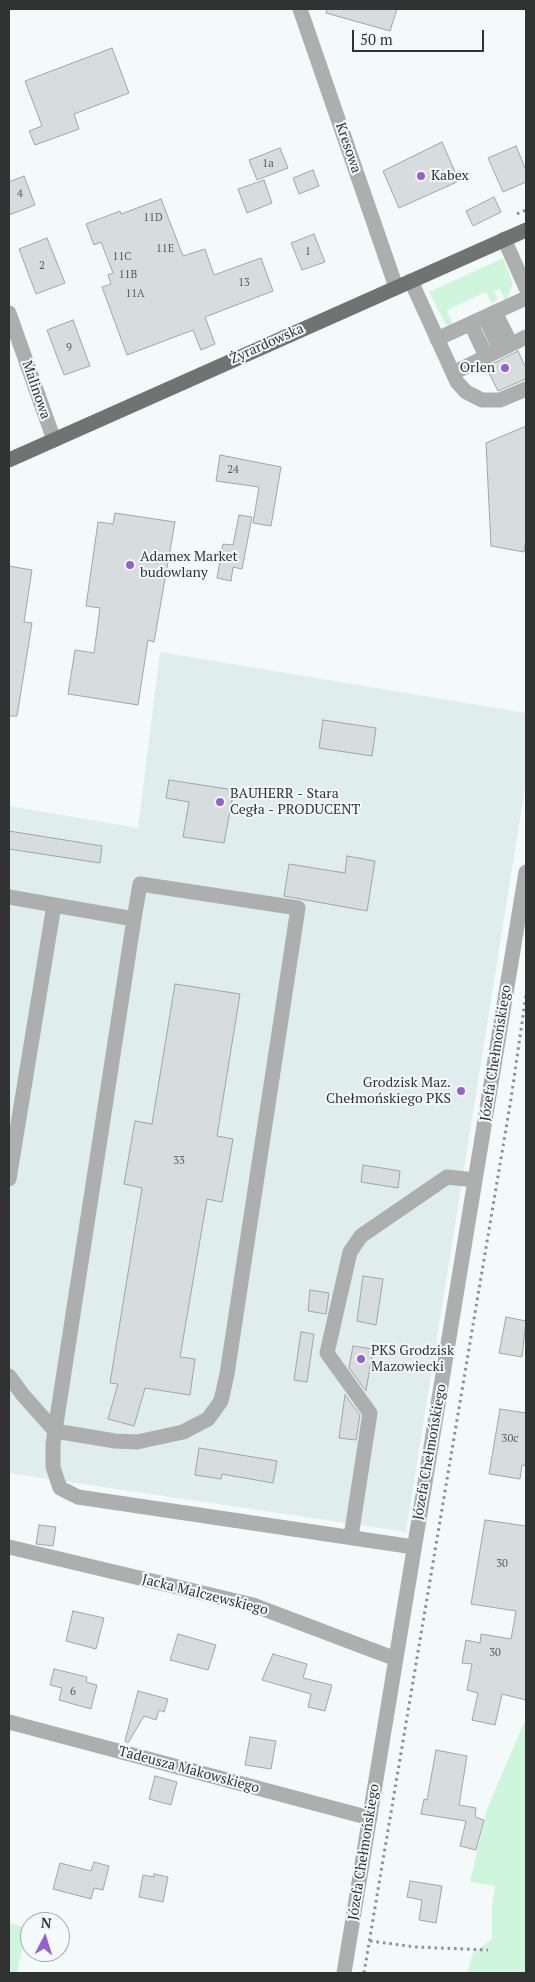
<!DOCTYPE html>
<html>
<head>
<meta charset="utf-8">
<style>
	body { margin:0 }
	#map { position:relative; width:535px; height:1982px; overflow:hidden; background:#f4fafa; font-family:"PT Serif",serif }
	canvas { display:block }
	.frame { position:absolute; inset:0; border:10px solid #313333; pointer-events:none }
	.north { position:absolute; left:20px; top:1912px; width:50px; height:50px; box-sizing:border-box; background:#f4fafa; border:1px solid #a6aaaa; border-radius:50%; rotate:5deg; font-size:14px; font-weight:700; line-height:20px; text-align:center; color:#313333 }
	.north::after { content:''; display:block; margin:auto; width:18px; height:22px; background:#955fd8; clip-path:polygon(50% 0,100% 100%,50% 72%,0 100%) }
	.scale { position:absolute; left:352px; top:30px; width:132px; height:22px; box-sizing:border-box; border:2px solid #313333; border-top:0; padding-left:6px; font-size:15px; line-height:18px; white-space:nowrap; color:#313333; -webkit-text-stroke:4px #f4fafa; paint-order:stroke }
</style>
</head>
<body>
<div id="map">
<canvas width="535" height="1982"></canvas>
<div class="frame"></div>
<div class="north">N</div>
<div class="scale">50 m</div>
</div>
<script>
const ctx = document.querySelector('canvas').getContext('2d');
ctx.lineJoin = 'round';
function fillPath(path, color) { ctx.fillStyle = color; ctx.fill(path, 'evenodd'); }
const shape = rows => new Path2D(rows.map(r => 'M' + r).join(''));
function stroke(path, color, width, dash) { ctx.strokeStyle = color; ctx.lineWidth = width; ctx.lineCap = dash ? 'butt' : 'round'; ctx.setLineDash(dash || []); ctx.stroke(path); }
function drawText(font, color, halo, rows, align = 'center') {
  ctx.font = font + ' "PT Serif",serif'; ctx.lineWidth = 4; ctx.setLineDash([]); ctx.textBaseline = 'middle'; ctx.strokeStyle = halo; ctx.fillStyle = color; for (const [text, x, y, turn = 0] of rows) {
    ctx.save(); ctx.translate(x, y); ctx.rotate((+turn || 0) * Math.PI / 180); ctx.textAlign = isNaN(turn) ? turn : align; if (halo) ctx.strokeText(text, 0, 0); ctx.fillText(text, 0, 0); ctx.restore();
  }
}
fillPath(shape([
	[160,652,526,713,526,781,406,1532,9,1473,9,806,138,828]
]), '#dfeded');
fillPath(shape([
	[503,258,513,284,507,299,505,300,500,289,494,291,498,300,491,303,486,292,447,310,453,325,446,325,429,292],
	[526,1718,526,1973,467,1973,473,1953,492,1939,492,1905,495,1886,470,1882,487,1809],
	[9,1923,27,1928,17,1973,9,1973]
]), '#cef6dc');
const building = shape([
	[327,9,397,9,390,31,326,13,327,9],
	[112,48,129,93,74,114,79,129,35,145,29,131,42,126,25,81,112,48],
	[442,142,459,181,399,208,383,171,442,142],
	[516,146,526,170,526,182,503,192,488,158,516,146],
	[280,148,288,168,257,180,249,160,280,148],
	[313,170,319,186,299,194,293,178,313,170],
	[24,176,35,205,9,215,9,182,24,176],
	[264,180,272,203,247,213,238,189,264,180],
	[494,197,501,212,473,226,466,211,494,197],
	[161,199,183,256,205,249,214,275,261,258,273,291,205,317,215,344,201,350,193,330,127,355,102,287,111,284,108,275,113,273,101,242,94,245,86,224,120,211,121,214,161,199],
	[314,234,325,262,302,270,291,243,314,234],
	[47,238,65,283,36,294,19,249,47,238],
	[73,320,90,366,64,375,47,330,73,320],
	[518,351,526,368,526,379,498,391,486,367,518,351],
	[526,426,526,540,524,552,491,546,486,443,526,426],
	[220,455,281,467,271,526,253,523,259,487,216,481,220,455],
	[115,513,175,522,154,642,148,640,138,705,68,694,75,650,94,653,100,608,86,606,98,522,113,524,115,513],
	[239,515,252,517,242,569,233,567,231,581,217,578,223,544,233,545,239,515],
	[9,566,32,570,24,622,32,623,17,716,9,716,9,566],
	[323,720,376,728,372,756,319,748,323,720],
	[169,780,234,790,224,843,183,837,189,802,166,798,169,780],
	[9,831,102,846,100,863,9,849,9,831],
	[347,856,375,861,367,911,284,896,289,864,345,873,347,856],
	[175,984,240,994,217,1136,233,1139,222,1202,207,1199,180,1357,195,1359,190,1395,145,1388,134,1426,108,1419,118,1384,110,1383,142,1188,124,1184,135,1121,152,1124,175,984],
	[363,1165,400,1171,398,1188,361,1182,363,1165],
	[363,1276,383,1279,376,1325,357,1321,363,1276],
	[310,1290,329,1293,326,1314,308,1311,310,1290],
	[506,1317,526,1321,522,1357,499,1353,506,1317],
	[301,1332,314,1334,307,1382,294,1380,301,1332],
	[353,1346,373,1349,366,1391,349,1368,353,1346],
	[345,1395,360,1415,356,1440,339,1438,345,1395],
	[500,1409,526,1413,526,1466,522,1465,520,1479,489,1474,500,1409],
	[199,1448,277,1461,273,1483,222,1474,221,1479,195,1475,199,1448],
	[485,1520,526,1526,526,1700,502,1694,495,1725,472,1720,478,1693,467,1690,472,1664,462,1663,466,1640,480,1643,481,1634,511,1639,516,1611,471,1604,485,1520],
	[39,1525,56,1527,53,1546,36,1544,39,1525],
	[73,1611,104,1618,96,1649,66,1641,73,1611],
	[178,1634,216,1645,208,1670,170,1660,178,1634],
	[273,1654,307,1664,303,1678,332,1685,325,1711,308,1707,311,1694,262,1680,273,1654],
	[54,1669,87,1677,86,1682,97,1685,91,1709,59,1700,62,1688,50,1685,54,1669],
	[138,1691,168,1699,164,1712,159,1710,156,1720,144,1716,128,1743,125,1741,138,1691],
	[250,1737,276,1741,271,1769,245,1765,250,1737],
	[436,1750,467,1756,459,1805,476,1808,475,1817,484,1820,476,1850,460,1846,466,1821,421,1814,424,1799,427,1800,436,1750],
	[155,1776,177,1782,171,1805,149,1799,155,1776],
	[94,1862,109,1866,103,1890,94,1888,91,1899,53,1889,60,1863,91,1871,94,1862],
	[154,1874,168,1877,163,1902,139,1897,143,1875,154,1877,154,1874],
	[410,1881,442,1886,436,1923,419,1920,422,1900,407,1897,410,1881]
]);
fillPath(building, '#d7dcde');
stroke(building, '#a0a5a6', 1);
stroke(shape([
	[517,214,526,210],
	[370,1941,416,1947,488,1950],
	[364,1973,511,1099,526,995]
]), '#8b8f8f', 3, [2.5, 4]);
stroke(shape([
	[300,9,396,287],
	[504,239,526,288],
	[411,281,457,382,466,392,482,400,500,400,526,389],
	[495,312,511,344],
	[9,313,54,440],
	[485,317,500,350],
	[471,324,486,356],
	[437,339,526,298],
	[453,373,526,337],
	[9,897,134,919],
	[9,1179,54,905],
	[9,1376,23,1395,55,1431,115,1441,137,1442,183,1432,208,1419,221,1401,227,1374,298,908,140,884,134,919,55,1431,53,1444,53,1467,60,1488,78,1497,414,1547],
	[351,1537,370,1413,327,1353,350,1252,361,1236,447,1177,475,1180],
	[9,1547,253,1605,396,1659],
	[9,1722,370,1818],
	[344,1973,526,872]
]), '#adafaf', 15);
stroke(shape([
	[9,460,526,230]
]), '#6f7371', 15);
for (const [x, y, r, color] of [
	[421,176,5,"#955fd8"],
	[505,368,5,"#955fd8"],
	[130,565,5,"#955fd8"],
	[220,802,5,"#955fd8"],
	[461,1091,5,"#955fd8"],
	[361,1359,5,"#955fd8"]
]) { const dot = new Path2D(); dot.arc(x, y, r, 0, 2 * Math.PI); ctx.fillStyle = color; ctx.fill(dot); stroke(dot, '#f4fafa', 2); }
drawText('11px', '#5a5d5e', null, [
	["1a",268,164],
	["4",20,194],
	["11D",153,218],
	["11E",165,249],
	["1",308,252],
	["11C",122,257],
	["2",42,266],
	["11B",128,275],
	["13",244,283],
	["11A",135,294],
	["9",69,348],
	["24",233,470],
	["33",179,1161],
	["30c",510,1439],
	["30",502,1564],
	["30",495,1653],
	["6",73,1692]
]);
drawText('14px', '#313333', '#f4fafa', [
	["Kresowa",348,148,71],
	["Żyrardowska",267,344,-24],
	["Malinowa",36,390,71],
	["Józefa Chełmońskiego",496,1053,-81],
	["Józefa Chełmońskiego",430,1452,-80],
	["Jacka Malczewskiego",205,1595,14],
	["Tadeusza Makowskiego",189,1770,15],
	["Józefa Chełmońskiego",364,1852,-81]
]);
drawText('14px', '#313333', '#f4fafa', [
	["Kabex",431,176],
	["Orlen",495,368,"right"],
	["Adamex Market",140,557],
	["budowlany",140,573],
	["BAUHERR - Stara",230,794],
	["Cegła - PRODUCENT",230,810],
	["Grodzisk Maz.",451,1083,"right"],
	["Chełmońskiego PKS",451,1099,"right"],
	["PKS Grodzisk",371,1351],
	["Mazowiecki",371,1367]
], 'left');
</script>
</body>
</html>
